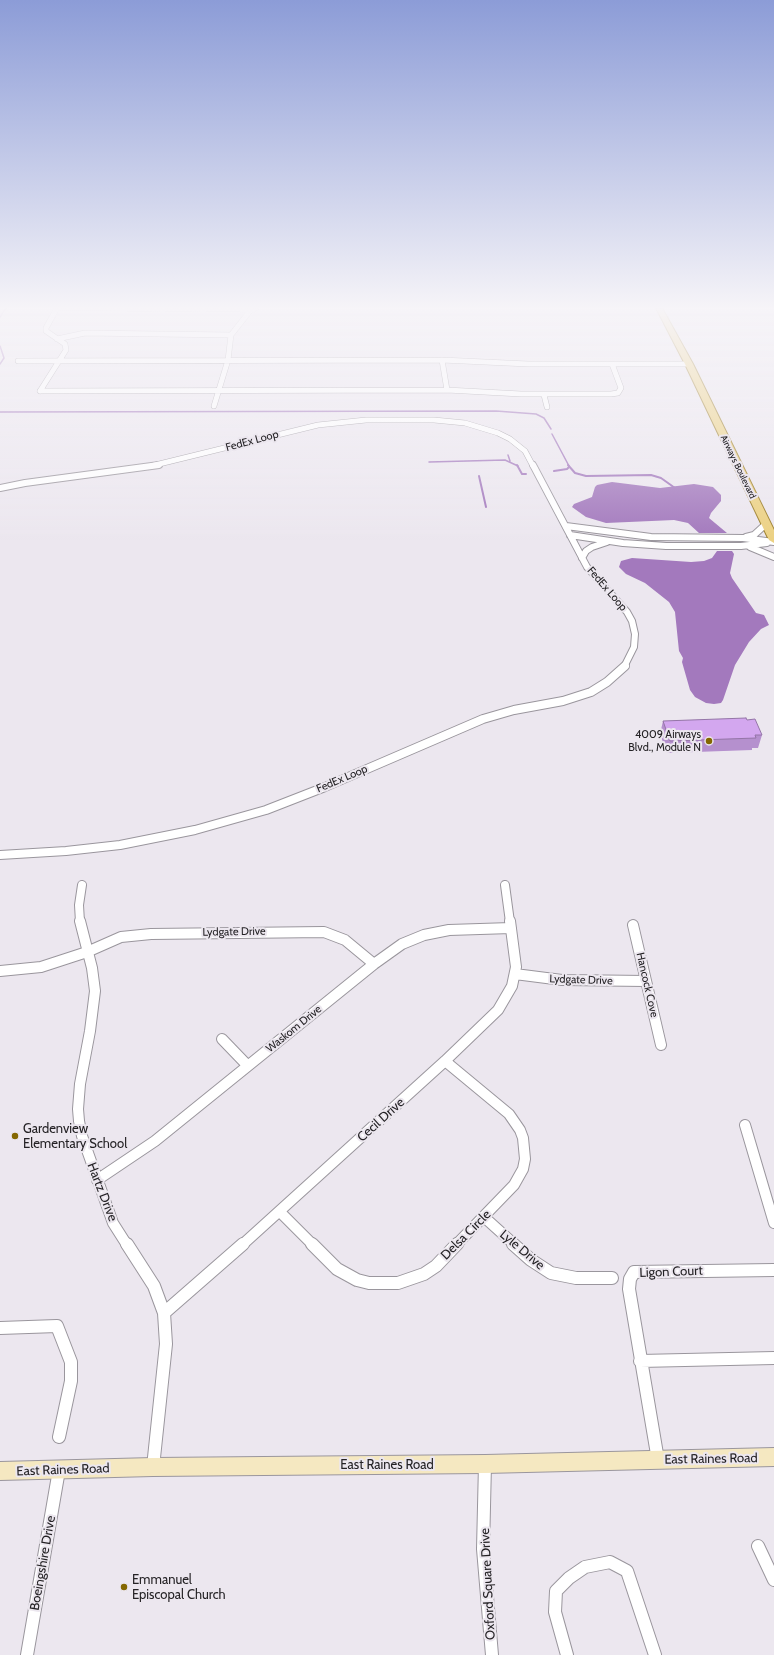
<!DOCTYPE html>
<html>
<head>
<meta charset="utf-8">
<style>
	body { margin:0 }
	canvas { display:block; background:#ece7ef }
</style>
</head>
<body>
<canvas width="774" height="1655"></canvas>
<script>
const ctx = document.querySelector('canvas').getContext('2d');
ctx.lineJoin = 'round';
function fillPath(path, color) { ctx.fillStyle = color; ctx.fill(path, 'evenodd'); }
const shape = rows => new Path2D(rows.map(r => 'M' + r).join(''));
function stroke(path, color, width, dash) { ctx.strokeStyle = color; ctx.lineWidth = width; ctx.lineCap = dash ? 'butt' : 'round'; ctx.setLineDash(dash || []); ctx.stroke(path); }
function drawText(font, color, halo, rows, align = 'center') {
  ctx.font = font + ' Cabin,sans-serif'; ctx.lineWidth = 4; ctx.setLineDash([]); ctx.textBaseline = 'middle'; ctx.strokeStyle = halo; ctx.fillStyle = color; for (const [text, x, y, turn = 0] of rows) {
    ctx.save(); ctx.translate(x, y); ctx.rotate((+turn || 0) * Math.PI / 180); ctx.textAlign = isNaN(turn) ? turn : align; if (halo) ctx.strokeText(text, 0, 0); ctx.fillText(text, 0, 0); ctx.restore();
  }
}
fillPath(shape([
	[612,482,660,488,694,484,713,487,721,495,721,501,711,513,709,518,727,533,699,533,688,523,674,520,606,523,586,517,572,507,574,504,592,497,595,487,597,485],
	[717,551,732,551,734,554,730,573,732,578,756,613,764,615,769,625,761,629,749,642,735,665,723,700,721,703,714,704,706,703,695,697,690,690,682,662,683,658,679,651,675,612,669,602,645,583,626,574,619,567,621,561,632,558,691,562,704,561,712,558]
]), '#a379bd');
stroke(shape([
	[0,317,6,308],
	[0,346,4,358,0,364],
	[0,412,496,411,536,414,544,418,551,429],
	[552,434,569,466],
	[508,455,510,461],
	[429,462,505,460,518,466]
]), '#a379bd', 1.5);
stroke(shape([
	[517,465,522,474,526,474],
	[568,465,575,473,586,476,651,475,661,478,675,488],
	[554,471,567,469,569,467],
	[479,476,486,507]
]), '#a379bd', 2);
const streetFar4 = shape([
	[57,308,240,309,250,311],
	[57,339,85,333,231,335],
	[442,360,447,390],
	[18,361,442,360,528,364,689,364],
	[40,391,447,390,521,394,611,394,618,393,621,388,612,364],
	[40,391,66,350,65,344,46,331,46,328,57,308],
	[544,395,547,407],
	[214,406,228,360,231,335,250,311,256,308],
	[151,466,318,425,366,420,434,420,465,423,498,433,510,439,525,451,533,466]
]);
const streetFar3 = shape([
	[533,465,587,567,627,612,632,621,635,634,634,647,624,667],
	[0,488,25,483,159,465],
	[566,526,651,537,743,538,774,542],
	[570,535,623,543,666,546,741,546,767,543],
	[746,537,754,535,766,524],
	[750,547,774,557],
	[582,558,586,551,592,547,607,542]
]);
const streetFar2 = shape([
	[0,855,66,851,120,845,195,830,266,810,325,787,483,719,514,710,563,701,591,692,607,682,625,666],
	[505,885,510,922],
	[80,922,79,905,82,885]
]);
const streetFar1 = shape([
	[80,921,92,968,95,991,90,1031,80,1084,78,1109,79,1121,82,1136,113,1223,127,1245],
	[633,925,661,1045],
	[0,971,41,967,87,952,121,937,151,934,324,932,345,940,374,964],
	[515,974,562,980,646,981],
	[222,1039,248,1066],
	[445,1061,509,1114,520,1130,523,1138,525,1159,523,1169,514,1185,456,1245],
	[745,1125,774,1223],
	[97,1180,155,1141,374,964,402,944,424,935,449,930,511,928],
	[280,1212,313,1245],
	[484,1217,515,1245],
	[242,1245,445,1061,498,1010,512,986,516,967,510,921]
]);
const street = shape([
	[127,1244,154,1286,164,1313,166,1344,153,1467],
	[312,1244,337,1269,357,1280,369,1283,398,1283,424,1274,436,1266,457,1244],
	[513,1244,531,1260,551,1273,576,1278,612,1278],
	[164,1313,243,1244],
	[0,1328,57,1326,71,1362,71,1381,59,1437],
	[640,1361,774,1358],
	[658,1460,629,1289,630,1279,634,1272,774,1270],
	[485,1464,483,1549,492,1655],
	[758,1546,774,1580],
	[27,1655,59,1470],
	[567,1655,555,1612,556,1591,569,1578,585,1567,610,1562,627,1571,655,1655]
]);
const secondary = shape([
	[774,1448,774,1466,485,1473,153,1476,0,1480,0,1462,153,1458,485,1455,774,1448]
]);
const primary = shape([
	[656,308,662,308,693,364,774,530,774,543,769,540,685,364,656,308]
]);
stroke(streetFar4, '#9a969d', 6);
stroke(streetFar3, '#9a969d', 8);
stroke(streetFar2, '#9a969d', 10);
stroke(streetFar1, '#9a969d', 12);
stroke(street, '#9a969d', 14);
stroke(secondary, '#9a969d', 2);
stroke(primary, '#9e802c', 2);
stroke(streetFar4, '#fff', 5);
stroke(streetFar3, '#fff', 6);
stroke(streetFar2, '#fff', 8);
stroke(streetFar1, '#fff', 10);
stroke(street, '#fff', 12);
fillPath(secondary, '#f5e8c1');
fillPath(primary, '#ecd183');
fillPath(shape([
	[747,720,762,735,758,748,752,748,752,750,667,753,660,734,663,721]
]), '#b590ce');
const building = shape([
	[746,718,747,720,755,719,762,735,755,735,756,738,670,741,663,721,746,718]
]);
fillPath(building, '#d3a7ef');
stroke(building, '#9475a7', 1);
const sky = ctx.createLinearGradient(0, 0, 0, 540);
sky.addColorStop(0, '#8c9cd7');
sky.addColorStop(0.57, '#f6f4f8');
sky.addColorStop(1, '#f6f4f800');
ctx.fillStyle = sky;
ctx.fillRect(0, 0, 774, 540);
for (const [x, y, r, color] of [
	[709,741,4,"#846700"],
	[15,1136,4,"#846700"],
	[124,1587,4,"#846700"]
]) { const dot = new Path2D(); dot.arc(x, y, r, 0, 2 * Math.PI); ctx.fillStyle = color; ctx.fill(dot); stroke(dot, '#ece7ef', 1.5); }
drawText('9px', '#242225', '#ece7ef', [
	["Airways Boulevard",738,467,64]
]);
drawText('11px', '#242225', '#ece7ef', [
	["FedEx Loop",252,441,-15],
	["FedEx Loop",607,589,49],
	["FedEx Loop",342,779,-23],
	["Lydgate Drive",234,932,-1],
	["Lydgate Drive",581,980,2],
	["Hancock Cove",647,985,77],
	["Waskom Drive",294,1029,-39]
]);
drawText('11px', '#242225', '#ece7ef', [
	["4009 Airways",701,735],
	["Blvd., Module N",701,748]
], 'right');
drawText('13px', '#242225', '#ece7ef', [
	["Cecil Drive",381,1120,-42],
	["Hartz Drive",102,1192,69],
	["Delsa Circle",466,1235,-45],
	["Lyle Drive",522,1250,40],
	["Ligon Court",671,1272,-2],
	["East Raines Road",711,1459,-1],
	["East Raines Road",387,1465],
	["East Raines Road",63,1470,-2],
	["Boeingshire Drive",43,1563,-80],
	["Oxford Square Drive",488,1584,-93]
]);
drawText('13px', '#242225', '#ece7ef', [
	["Gardenview",23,1129],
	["Elementary School",23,1144],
	["Emmanuel",132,1580],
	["Episcopal Church",132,1595]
], 'left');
</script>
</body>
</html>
